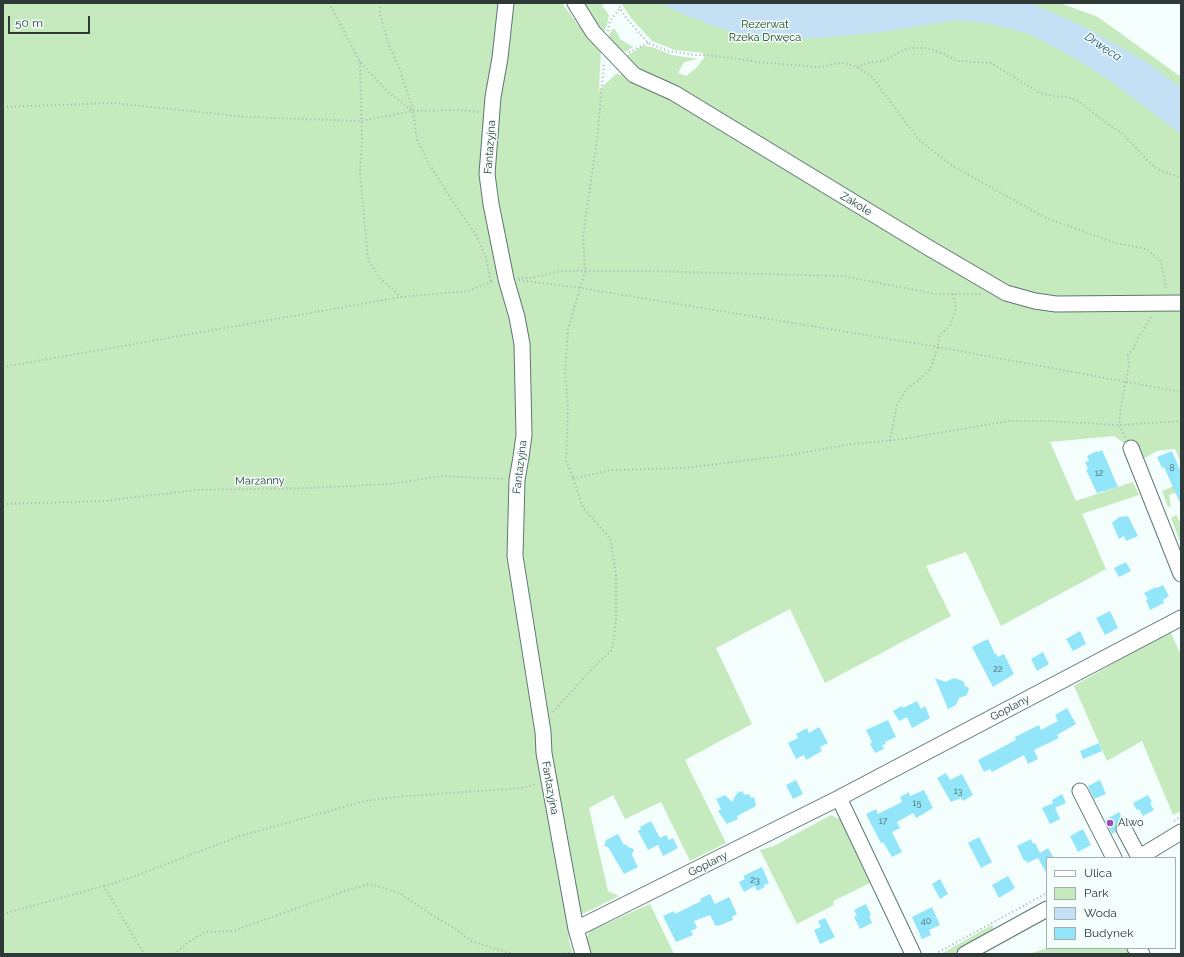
<!DOCTYPE html>
<html>
<head>
<meta charset="utf-8">
<style>
	body { margin:0 }
	#map { position:relative; width:1184px; height:957px; overflow:hidden; background:#f4fefd; font-family:Raleway,sans-serif }
	canvas { display:block }
	.frame { position:absolute; inset:0; border:4px solid #2f3938; pointer-events:none }
	.legend { position:absolute; left:1046px; top:857px; width:130px; height:92px; box-sizing:border-box; background:#f4fefd; border:1px solid #a5afae; margin:0; padding:5px 7px; list-style:none; font-size:12px; color:#2f3938 }
	.legend li { display:flex; align-items:center; gap:8px; height:20px }
	.legend b { width:20px; border:1px solid #a5afae }
	.scale { position:absolute; left:8px; top:16px; width:82px; height:18px; box-sizing:border-box; border:2px solid #2f3938; border-top:0; padding-left:5px; font-size:12px; line-height:14px; white-space:nowrap; color:#2f3938; -webkit-text-stroke:3px #f4fefd; paint-order:stroke }
</style>
</head>
<body>
<div id="map">
<canvas width="1184" height="957"></canvas>
<div class="frame"></div>
<ul class="legend">
<li><b style="height:5px;background:#fff"></b>Ulica</li>
<li><b style="height:11px;background:#c4eabd"></b>Park</li>
<li><b style="height:11px;background:#c4e0f5"></b>Woda</li>
<li><b style="height:11px;background:#93e5f9"></b>Budynek</li>
</ul>
<div class="scale">50 m</div>
</div>
<script>
const ctx = document.querySelector('canvas').getContext('2d');
ctx.lineJoin = 'round';
function fillPath(path, color) { ctx.fillStyle = color; ctx.fill(path, 'evenodd'); }
const shape = rows => new Path2D(rows.map(r => 'M' + r).join(''));
function stroke(path, color, width, dash) { ctx.strokeStyle = color; ctx.lineWidth = width; ctx.lineCap = dash ? 'butt' : 'round'; ctx.setLineDash(dash || []); ctx.stroke(path); }
function drawText(font, color, halo, rows, align = 'center') {
  ctx.font = font + ' Raleway,sans-serif'; ctx.lineWidth = 3; ctx.setLineDash([]); ctx.textBaseline = 'middle'; ctx.strokeStyle = halo; ctx.fillStyle = color; for (const [text, x, y, turn = 0] of rows) {
    ctx.save(); ctx.translate(x, y); ctx.rotate((+turn || 0) * Math.PI / 180); ctx.textAlign = isNaN(turn) ? turn : align; if (halo) ctx.strokeText(text, 0, 0); ctx.fillText(text, 0, 0); ctx.restore();
  }
}
fillPath(shape([
	[3,3,562,3,579,26,586,30,601,49,599,90,616,74,634,76,625,57,642,46,652,47,672,55,698,59,684,62,678,73,686,76,696,68,704,58,703,53,675,50,652,41,631,18,621,3,1060,3,1098,17,1181,77,1181,463,1175,449,1157,451,1145,458,1114,436,1050,442,1076,501,1133,482,1139,495,1082,514,1106,569,1001,626,966,552,926,566,951,616,825,683,790,609,716,648,752,724,685,760,726,843,690,861,661,802,625,819,613,795,589,808,608,891,619,896,568,921,569,941,573,954,3,954],
	[583,3,605,3,602,6,609,15,607,25,603,34],
	[612,29,615,29,620,39,633,47,627,51,619,52,612,44,609,36],
	[1181,483,1181,491,1169,495,1171,506,1168,507,1162,491],
	[1176,515,1181,524,1181,544,1171,518],
	[1170,631,1179,651,1181,651,1181,811,1173,815,1142,741,1107,761,1074,686],
	[831,815,841,820,870,883,833,901,834,905,797,924,760,850,774,846],
	[650,904,674,954,590,954,586,940,590,931],
	[1047,915,1047,919,984,954,980,954],
	[992,925,994,930,992,933,954,954,941,954],
	[1048,948,1125,948,1131,954,1029,954]
]), '#c4eabd');
fillPath(shape([
	[659,3,1031,3,1089,29,1148,63,1181,88,1181,134,1109,80,1068,54,1029,34,1014,30,985,23,957,20,883,32,819,38,775,40,725,30,688,16]
]), '#c4e0f5');
fillPath(shape([
	[1102,450,1118,487,1097,493,1086,470,1088,469,1085,462,1089,461,1087,456,1097,451,1098,452],
	[1172,451,1181,472,1181,505,1164,467,1162,468,1157,457],
	[1128,516,1138,536,1126,541,1124,536,1119,539,1112,523,1119,517],
	[1126,562,1131,571,1119,577,1114,568],
	[1163,585,1169,596,1163,600,1164,603,1150,610,1146,600,1148,599,1144,593,1156,587,1157,588],
	[1110,611,1118,628,1105,635,1096,618],
	[1080,631,1086,644,1073,651,1066,639],
	[988,639,995,654,996,653,998,657,1004,654,1014,674,993,687,972,647],
	[1043,652,1049,664,1037,671,1031,659],
	[935,678,945,682,954,678,963,681,965,686,969,688,967,695,959,698,956,705,948,709],
	[917,701,921,709,925,706,930,718,912,728,907,717,899,721,893,711,902,706,903,708],
	[1067,708,1076,724,1057,735,1059,738,1034,750,1038,759,1028,764,1024,755,992,772,990,769,984,772,978,760,1016,740,1015,737,1039,725,1041,730,1058,721,1055,715],
	[888,720,896,737,885,742,886,744,882,745,884,749,875,753,870,744,872,742,866,730],
	[819,727,828,743,820,747,822,751,806,760,804,755,796,759,788,743,798,738,796,734,807,728,809,733],
	[1099,743,1102,751,1083,759,1080,751],
	[946,773,950,780,962,774,973,795,963,801,961,798,951,802,937,778],
	[796,780,803,794,793,799,786,785],
	[1100,780,1106,794,1094,799,1088,786],
	[924,790,933,808,916,818,913,813,897,822,900,828,892,832,902,852,892,857,883,842,881,843,866,814,876,809,878,814,902,802,900,797,909,792,910,796],
	[742,791,745,795,749,794,751,798,754,797,756,806,737,816,738,819,727,824,718,811,721,809,716,799,725,795,732,802,737,793],
	[1062,794,1066,803,1055,808,1052,800],
	[1148,795,1152,802,1150,803,1154,810,1143,816,1139,809,1137,810,1133,803],
	[1053,803,1060,819,1050,824,1042,808],
	[1119,812,1123,820,1117,824,1115,828,1116,832,1112,834,1105,820],
	[651,821,660,838,666,835,669,840,673,838,678,848,663,856,658,845,648,850,638,831,641,829,640,827],
	[1083,829,1091,845,1078,852,1070,836],
	[618,834,624,845,626,844,628,847,634,849,632,855,638,867,624,874,608,847,604,846,606,840],
	[979,837,992,862,981,868,968,843],
	[1031,839,1033,844,1035,843,1040,853,1048,848,1054,858,1047,858,1047,874,1038,858,1027,863,1026,860,1024,861,1017,846],
	[762,867,769,883,764,885,765,887,757,891,755,886,744,892,739,882,745,879,743,876],
	[1008,876,1015,888,999,898,992,885],
	[940,879,948,894,940,899,932,884],
	[710,894,715,904,729,897,737,914,732,917,733,920,718,926,715,925,710,915,694,921,697,928,691,931,693,935,676,942,663,916,674,911,675,914,701,901,700,899],
	[866,904,871,915,869,916,872,923,860,929,854,917,857,916,854,910],
	[932,907,940,925,929,930,931,935,922,939,912,917],
	[825,918,835,937,820,944,814,930,821,927,818,921]
]), '#93e5f9');
const minor = shape([
	[506,3,500,58,493,97,487,174,491,204,506,279,517,317,522,344,524,435,521,457,517,480,515,556,543,732,544,753,576,929,583,954],
	[575,3,593,32,634,75,674,93,929,248,1006,293,1035,301,1056,304,1181,303],
	[1131,448,1181,574],
	[1080,791,1114,858],
	[839,798,913,954],
	[1124,829,1139,857],
	[1138,858,1181,832],
	[576,929,839,798,1181,618],
	[1135,948,1142,954],
	[965,954,1047,909]
]);
stroke(minor, '#5f7674', 17);
stroke(shape([
	[329,3,360,62,386,90,413,111,417,140,429,164,452,200,476,235,486,258,491,282],
	[380,3,380,13,388,43,400,70,413,110],
	[617,3,627,19,648,43,669,51,696,55,707,55,760,62,803,66,819,67,833,64,844,63,857,67,872,77,918,139,951,165,1046,218,1116,243,1146,249,1161,261,1166,290],
	[608,31,610,21,620,8],
	[629,52,648,43],
	[360,62,362,142,360,172,368,260,379,277,401,297],
	[857,67,870,62,883,61,908,48,927,48,944,54,957,61,991,63,1038,92,1053,96,1067,97,1078,101,1109,125,1122,133,1153,166,1162,171,1181,178],
	[3,107,114,103,246,117,361,121,413,111,457,110,479,112],
	[518,278,531,278,560,271,645,271,842,276,936,294,981,294],
	[519,280,581,288,938,347,1181,392],
	[3,367,401,297,467,291,494,281],
	[1125,437,1119,425,1121,405,1129,366,1128,355,1134,348,1138,338,1152,316],
	[890,441,897,404,907,389,915,383,930,370,938,347,939,336,950,326,956,308,953,294],
	[573,478,577,478,611,470,685,468,789,455,853,444,903,439,1009,421,1047,421,1119,425,1181,421],
	[3,504,104,501,195,490,310,488,390,484,442,476,504,479],
	[553,712,594,667,612,650,616,621,616,575,610,538,583,508,573,478,566,460,568,406,565,372,568,329,585,272,583,236,597,139,604,63],
	[1174,821,1181,816],
	[104,886,130,878,240,836,365,801,407,796,522,788,536,784],
	[3,914,104,886,144,954],
	[174,954,190,941,205,932,233,931,345,891,370,884,399,893,435,917,456,929,471,941,513,954],
	[560,954,569,953],
	[935,954,1047,893]
]), '#a7b1b0', 2, [1, 3]);
stroke(minor, '#fff', 15);
for (const [x, y, r, color] of [
	[1110,823,4,"#9c4cbc"]
]) { const dot = new Path2D(); dot.arc(x, y, r, 0, 2 * Math.PI); ctx.fillStyle = color; ctx.fill(dot); stroke(dot, '#f4fefd', 1.5); }
drawText('9px', '#486468', null, [
	["8",1172,468],
	["12",1099,473],
	["22",998,669],
	["13",958,791],
	["15",917,803],
	["17",883,821],
	["23",755,880],
	["40",926,921]
]);
drawText('11px', '#163b10', '#f4fefd', [
	["Rezerwat",765,25],
	["Rzeka Drwęca",765,38]
]);
drawText('11px', '#2f3938', '#f4fefd', [
	["Fantazyjna",490,147,-86],
	["Zakole",856,204,31],
	["Fantazyjna",520,467,-83],
	["Marzanny",260,481,-1],
	["Goplany",1010,708,-28],
	["Fantazyjna",550,788,80],
	["Goplany",708,864,-27]
]);
drawText('11px', '#2f3938', '#f4fefd', [
	["Alwo",1118,823]
], 'left');
drawText('italic 12px', '#1d5477', '#f4fefd', [
	["Drwęca",1103,47,34]
]);
</script>
</body>
</html>
